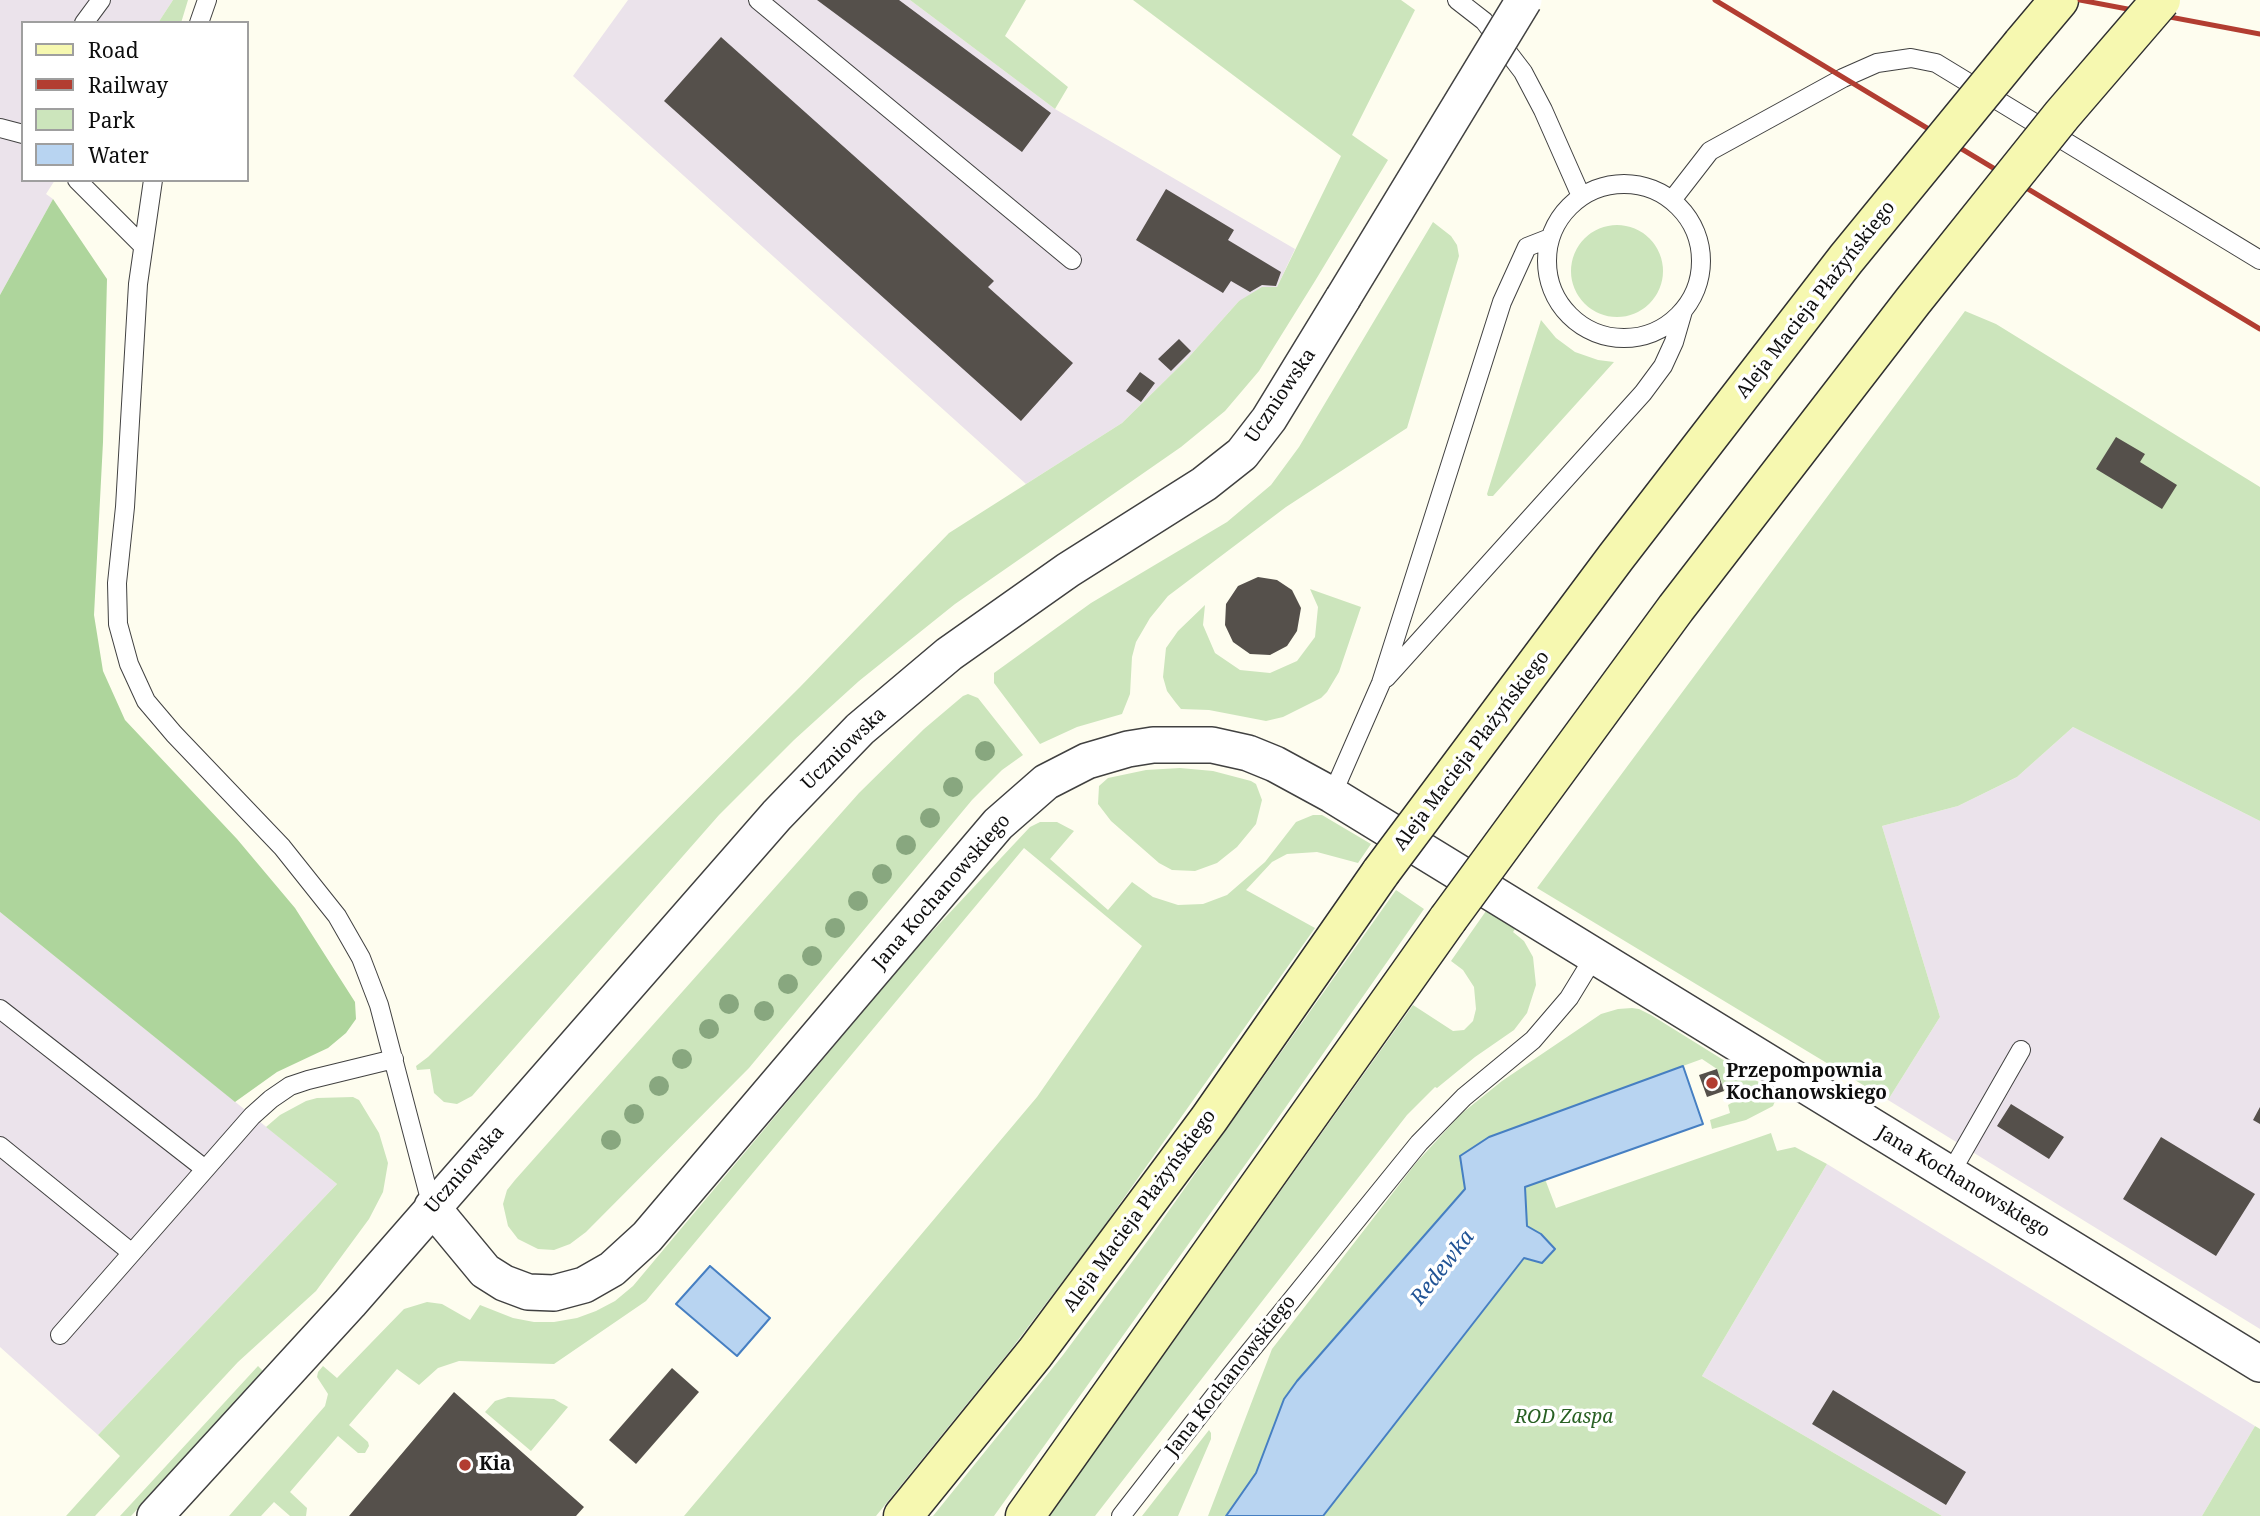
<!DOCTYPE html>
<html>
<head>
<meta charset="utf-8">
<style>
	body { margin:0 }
	#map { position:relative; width:2260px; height:1516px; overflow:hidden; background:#fefdef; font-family:"Noto Serif",serif }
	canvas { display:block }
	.legend { position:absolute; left:21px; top:21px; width:228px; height:161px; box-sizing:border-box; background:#fff; border:2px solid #9f9f9f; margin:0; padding:9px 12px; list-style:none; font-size:21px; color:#0e0e0e }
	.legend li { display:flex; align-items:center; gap:14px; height:35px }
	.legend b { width:35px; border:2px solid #9f9f9f }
</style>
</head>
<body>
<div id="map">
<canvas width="2260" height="1516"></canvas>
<ul class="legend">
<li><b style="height:9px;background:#f6f8b0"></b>Road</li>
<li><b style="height:9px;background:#b23d31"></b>Railway</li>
<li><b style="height:19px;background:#cce5bc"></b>Park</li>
<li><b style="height:19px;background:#b8d4f1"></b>Water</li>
</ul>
</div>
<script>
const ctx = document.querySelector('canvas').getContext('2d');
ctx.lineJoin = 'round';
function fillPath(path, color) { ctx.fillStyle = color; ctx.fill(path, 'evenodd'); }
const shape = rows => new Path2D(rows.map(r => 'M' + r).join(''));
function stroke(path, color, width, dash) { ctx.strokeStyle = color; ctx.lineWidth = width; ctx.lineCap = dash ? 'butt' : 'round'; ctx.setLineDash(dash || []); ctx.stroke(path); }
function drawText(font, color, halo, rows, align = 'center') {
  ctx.font = font + ' "Noto Serif",serif'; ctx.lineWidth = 7; ctx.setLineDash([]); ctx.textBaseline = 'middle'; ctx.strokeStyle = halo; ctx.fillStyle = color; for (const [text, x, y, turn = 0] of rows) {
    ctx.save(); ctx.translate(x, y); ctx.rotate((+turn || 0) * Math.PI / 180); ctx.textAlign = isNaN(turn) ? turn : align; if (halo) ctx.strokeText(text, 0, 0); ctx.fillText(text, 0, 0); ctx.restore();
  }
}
fillPath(shape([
	[0,0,173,0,158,23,23,23,23,180,55,180,46,194,53,199,0,295],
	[628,0,910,0,1055,109,1295,249,1277,287,1239,301,1188,358,1122,423,1026,484,573,76],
	[2073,727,2260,821,2260,1329,1888,1100,1940,1017,1882,826,1958,806,2017,777],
	[0,912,337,1184,98,1435,0,1347],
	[1827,1164,2255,1426,2202,1516,1942,1516,1702,1376]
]), '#ebe3eb');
fillPath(shape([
	[173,0,188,0,181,23,158,23],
	[910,0,1026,0,1005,36,1068,87,1055,109],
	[1133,0,1401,0,1415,10,1352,135,1388,160,1315,281,1259,371,1225,411,1181,447,955,604,859,681,794,740,719,815,472,1096,457,1104,444,1102,434,1093,430,1069,417,1070,416,1066,428,1057,800,687,949,533,1122,423,1188,358,1239,301,1262,287,1277,287,1341,156],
	[1433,222,1451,236,1457,245,1459,256,1407,428,1286,507,1168,596,1150,618,1136,642,1132,657,1130,694,1122,714,1077,727,1040,744,994,683,994,673,1091,603,1227,522,1271,485,1299,447],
	'1571 271a46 46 0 1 1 92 0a46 46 0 1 1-92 0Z',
	[1965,311,1996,324,2260,487,2260,821,2073,727,2017,777,1958,806,1882,826,1940,1017,1888,1100,1537,888],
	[1541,320,1556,338,1575,352,1598,360,1614,362,1493,496,1488,496,1487,494],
	[1310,589,1361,607,1339,672,1327,692,1321,698,1283,717,1266,721,1209,710,1181,709,1176,703,1167,691,1163,677,1166,648,1178,631,1205,605,1203,625,1215,653,1240,670,1270,673,1297,661,1315,637,1318,607],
	[968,694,978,698,1023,755,1002,770,972,800,749,1068,586,1232,570,1244,554,1250,538,1249,518,1239,508,1226,503,1204,507,1190,515,1180,859,793,924,729,963,696],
	[1180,768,1213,771,1251,781,1256,784,1262,800,1256,824,1237,847,1217,863,1195,871,1172,870,1159,863,1111,821,1098,804,1099,786,1108,778,1146,770],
	[1313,815,1322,815,1371,844,1358,863,1317,852,1287,854,1272,862,1246,890,1315,928,1097,1236,1009,1352,876,1516,684,1516,1037,1097,1142,946,1024,848,646,1301,554,1364,459,1361,438,1368,419,1385,397,1369,349,1425,368,1442,369,1446,365,1453,358,1453,338,1436,290,1492,307,1508,306,1516,290,1516,274,1502,261,1516,229,1516,325,1406,328,1394,317,1377,318,1372,323,1366,337,1378,404,1309,427,1302,442,1304,470,1320,480,1305,513,1318,534,1322,554,1322,577,1318,596,1311,615,1301,633,1286,912,953,1030,827,1040,822,1057,822,1074,831,1050,859,1108,910,1132,882,1153,897,1178,905,1203,904,1227,895,1265,862,1296,822],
	[1396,890,1424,909,1260,1144,994,1516,933,1516,1063,1355,1146,1243],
	[1486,911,1515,929,1513,932,1524,941,1533,957,1536,985,1527,1013,1514,1030,1475,1057,1437,1088,1435,1087,1407,1115,1095,1516,1049,1516,1413,1005,1453,1031,1464,1030,1473,1021,1476,1009,1474,987,1463,970,1451,961],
	[1632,1008,1639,1009,1651,1015,1778,1094,1773,1106,1746,1120,1712,1129,1710,1120,1730,1113,1728,1105,1755,1089,1749,1085,1726,1095,1717,1069,1702,1059,1489,1137,1460,1156,1466,1189,1297,1381,1284,1399,1256,1473,1244,1493,1226,1516,1208,1516,1272,1349,1416,1163,1461,1114,1502,1081,1601,1014,1618,1009],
	[353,1097,359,1100,379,1133,388,1163,383,1192,369,1219,316,1291,238,1362,95,1516,66,1516,120,1456,98,1435,337,1184,266,1127,280,1115,306,1101,317,1098],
	[1771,1133,1777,1151,1795,1147,1827,1164,1702,1376,1942,1516,1323,1516,1541,1234,1527,1226,1525,1187,1545,1179,1556,1208],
	[258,1366,264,1372,131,1516,120,1516],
	[508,1397,554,1399,568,1407,531,1451,485,1412,495,1401],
	[2255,1426,2260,1429,2260,1516,2202,1516],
	[1209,1430,1211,1433,1211,1439,1178,1516,1142,1516]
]), '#cce5bc');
fillPath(shape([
	[53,199,107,279,103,442,94,615,103,671,125,720,237,839,295,908,355,1002,356,1019,346,1033,328,1048,277,1072,235,1102,0,912,0,295]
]), '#aed59c');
const water = shape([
	[1683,1066,1703,1124,1525,1187,1527,1226,1541,1234,1555,1249,1542,1263,1524,1258,1323,1516,1226,1516,1256,1473,1284,1399,1297,1381,1465,1189,1460,1156,1489,1137,1683,1066],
	[710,1266,770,1318,737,1356,676,1304,710,1266]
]);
fillPath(water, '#b8d4f1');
stroke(water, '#467fc2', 2);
fillPath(shape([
	[817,0,899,0,1051,113,1022,152],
	[721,37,994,281,988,287,1073,363,1021,421,664,101],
	[1166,189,1234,230,1228,240,1281,272,1276,286,1262,285,1250,292,1231,281,1223,293,1136,240],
	[1179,339,1191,351,1171,371,1158,359],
	[1140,372,1155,383,1141,402,1126,391],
	[2116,437,2145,454,2140,462,2177,485,2162,509,2096,469],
	[1258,577,1277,580,1292,590,1301,608,1297,631,1287,646,1270,655,1250,654,1233,642,1225,625,1226,604,1238,586],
	[1717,1069,1724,1091,1707,1097,1699,1075],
	[2011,1104,2064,1137,2049,1159,1997,1126],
	[2260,1107,2260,1124,2253,1120],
	[2161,1137,2255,1194,2216,1256,2123,1199],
	[672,1368,699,1392,636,1464,609,1440],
	[1833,1390,1966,1472,1946,1505,1812,1424],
	[454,1392,584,1507,576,1516,349,1516]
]), '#55504b');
const lane = shape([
	[758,0,1072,260],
	[1457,0,1484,21,1523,72,1543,110,1581,196],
	[84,23,101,0],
	[199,23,207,0],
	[0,128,23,134],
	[77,180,142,245],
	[153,180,138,284,125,507,117,583,118,624,129,664,146,701,174,734,282,847,337,916,361,958,379,1005,432,1207],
	'1547 261a77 77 0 1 1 154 0a77 77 0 1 1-154 0Z',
	[1672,200,1710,151,1843,78,1877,63,1911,58,1936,63,2260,260],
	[1386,678,1643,393,1663,366,1674,342,1683,311],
	[1332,795,1381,683,1502,302,1527,247,1550,238],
	[0,1009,205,1169],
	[0,1146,132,1253],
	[1950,1174,2021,1050],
	[60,1335,252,1116,271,1099,290,1086,308,1080,394,1059],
	[1121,1516,1230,1376,1419,1143,1464,1097,1533,1040,1569,998,1594,957]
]);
const street = shape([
	[432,1207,485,1271,504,1283,528,1292,554,1293,584,1285,612,1269,647,1237,998,824,1046,782,1087,761,1128,749,1153,745,1212,745,1248,753,1275,764,1332,795,2260,1364],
	[155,1516,350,1303,777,815,860,729,949,654,1068,570,1204,484,1242,454,1269,419,1343,298]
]);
const secondary = shape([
	[2022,44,2059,0],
	[903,1516,1035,1353,1209,1119,1381,872],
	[1025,1516,1448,919]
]);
stroke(lane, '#414141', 20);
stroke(street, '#414141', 38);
stroke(secondary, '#303030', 41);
stroke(lane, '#fff', 18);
stroke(street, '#fff', 35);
stroke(secondary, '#f6f8b0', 38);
stroke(shape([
	[1715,0,2260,329],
	[2080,0,2260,34]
]), '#b23d31', 5);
const streetBridge = shape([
	[1343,298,1524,0]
]);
const secondaryBridge = shape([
	[1381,872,1616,557,1846,259,2022,44],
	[1448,919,1676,608,1913,301,2062,115,2161,0]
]);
stroke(streetBridge, '#414141', 38, []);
stroke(secondaryBridge, '#303030', 41, []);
stroke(streetBridge, '#fff', 35);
stroke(secondaryBridge, '#f6f8b0', 38);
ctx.fillStyle = '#88a77f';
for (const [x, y] of [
	[985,751],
	[953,787],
	[930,818],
	[906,845],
	[882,874],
	[858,901],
	[835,928],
	[812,956],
	[788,984],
	[729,1004],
	[764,1011],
	[709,1029],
	[682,1059],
	[659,1086],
	[634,1114],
	[611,1140]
]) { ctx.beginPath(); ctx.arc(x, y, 10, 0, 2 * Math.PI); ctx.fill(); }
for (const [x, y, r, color] of [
	[1712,1083,7,"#b23d31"],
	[465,1465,7,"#b23d31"]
]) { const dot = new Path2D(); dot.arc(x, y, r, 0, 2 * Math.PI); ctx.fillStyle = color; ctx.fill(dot); stroke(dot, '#fff', 2.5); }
drawText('19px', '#0e0e0e', '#fff', [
	["Aleja Macieja Płażyńskiego",1816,300,-52],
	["Uczniowska",1281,396,-56],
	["Uczniowska",844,749,-44],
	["Aleja Macieja Płażyńskiego",1472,751,-53],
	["Jana Kochanowskiego",942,892,-49],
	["Uczniowska",465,1170,-49],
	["Jana Kochanowskiego",1963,1182,31],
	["Aleja Macieja Płażyńskiego",1140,1211,-54],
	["Jana Kochanowskiego",1231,1376,-52]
]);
drawText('bold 19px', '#0e0e0e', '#fff', [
	["Przepompownia",1726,1072],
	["Kochanowskiego",1726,1094],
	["Kia",479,1465]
], 'left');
drawText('italic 19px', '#286023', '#fff', [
	["ROD Zaspa",1564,1418]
]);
drawText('italic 21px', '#215395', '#fff', [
	["Redewka",1443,1268,-52]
]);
</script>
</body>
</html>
